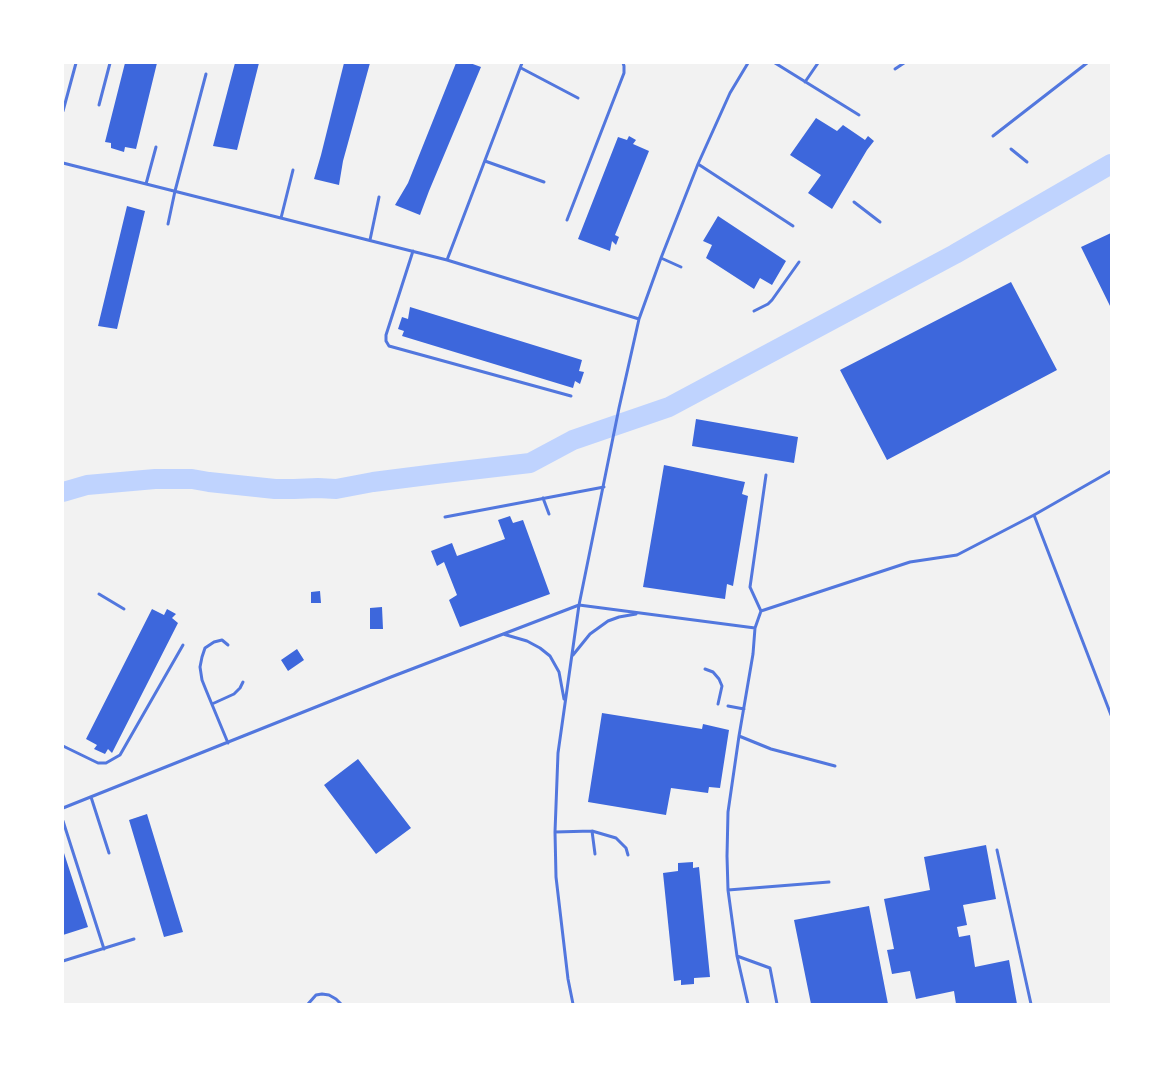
<!DOCTYPE html>
<html>
<head>
<meta charset="utf-8">
<style>
	body { margin:0 }
	#map { position:relative; width:1174px; height:1067px; overflow:hidden; background:#f2f2f2; font-family:Montserrat,sans-serif }
	canvas { display:block }
	.frame { position:absolute; inset:0; border:64px solid #fff; pointer-events:none }
</style>
</head>
<body>
<div id="map">
<canvas width="1174" height="1067"></canvas>
<div class="frame"></div>
</div>
<script>
const ctx = document.querySelector('canvas').getContext('2d');
ctx.lineJoin = 'round';
const shape = rows => new Path2D(rows.map(r => 'M' + r).join(''));
function stroke(path, color, width, dash) { ctx.strokeStyle = color; ctx.lineWidth = width; ctx.lineCap = dash ? 'butt' : 'round'; ctx.setLineDash(dash || []); ctx.stroke(path); }
function fillPath(path, color) { ctx.fillStyle = color; ctx.fill(path, 'evenodd'); }
stroke(shape([
	[63,492,87,485,155,479,192,479,209,482,275,489,294,489,318,488,336,489,373,482,436,474,530,463,573,440,669,407,955,254,1111,164]
]), '#bfd3fe', 20);
fillPath(shape([
	[125,63,157,63,136,149,125,147,124,152,111,148,111,143,105,142],
	[235,63,259,63,237,150,213,146],
	[344,63,370,63,343,161,339,185,314,179,321,155],
	[456,63,470,63,481,67,429,191,420,215,395,205,408,183],
	[816,118,837,131,843,125,865,140,868,136,874,141,867,150,832,209,808,193,821,175,790,155],
	[629,136,636,140,633,144,649,151,615,235,619,237,616,245,612,241,610,251,578,239,618,137,627,140],
	[127,206,145,211,117,329,98,326],
	[718,216,786,261,772,285,760,278,754,289,706,258,712,245,703,241],
	[1111,233,1111,308,1081,247],
	[1011,282,1057,370,887,460,840,370],
	[410,307,582,360,579,371,584,372,580,384,575,381,573,388,402,336,404,331,398,329,402,317,408,319],
	[696,419,798,437,794,463,692,446],
	[664,465,745,482,742,494,748,496,733,586,727,584,725,599,643,587],
	[510,516,513,523,523,520,550,594,460,627,449,600,457,595,444,562,437,566,431,551,452,543,457,556,505,539,498,520],
	[320,591,321,603,311,603,311,592],
	[382,607,383,629,370,629,370,608],
	[152,609,164,615,167,609,176,614,172,618,178,623,112,753,108,749,105,754,94,749,97,745,86,739],
	[297,649,304,660,288,671,281,660],
	[602,713,702,729,703,724,729,730,720,788,709,787,708,793,671,788,666,815,588,802],
	[358,759,411,828,376,854,324,785],
	[147,814,183,932,164,937,129,820],
	[986,845,996,899,963,905,967,925,957,927,959,937,970,935,975,967,1009,960,1017,1004,956,1004,954,991,916,999,910,971,892,974,887,950,894,949,884,899,930,890,924,857],
	[64,853,88,927,63,935,63,854],
	[693,862,693,868,699,867,710,977,694,978,694,984,681,985,681,980,674,981,663,873,678,871,678,863],
	[869,906,888,1004,811,1004,794,920]
]), '#3d67dc');
stroke(shape([
	[775,63,859,115],
	[521,68,578,98],
	[895,69,904,63],
	[805,82,818,63],
	[99,105,110,63],
	[63,111,76,63],
	[993,136,1087,63],
	[1011,149,1027,162],
	[485,161,544,182],
	[63,163,447,260,639,319],
	[698,164,793,226],
	[146,184,156,147],
	[854,202,880,222],
	[281,218,293,170],
	[567,220,624,73,624,66,623,63],
	[168,224,175,191,206,74],
	[370,240,379,197],
	[413,251,386,335,386,341,389,346,571,396],
	[661,258,681,267],
	[447,260,522,63],
	[754,311,768,304,772,300,799,262],
	[543,498,549,514],
	[1034,515,1111,715],
	[445,517,604,487],
	[99,594,124,609],
	[761,611,750,587,766,475],
	[503,634,527,641,540,648,550,656,559,672,564,699],
	[228,645,222,640,214,642,205,648,202,657,200,667,202,680,206,690,228,743],
	[573,655,590,634,608,621,619,617,636,614],
	[705,669,713,672,719,679,722,686,718,704],
	[212,704,234,694,240,688,243,682],
	[728,706,744,709],
	[739,736,771,749,835,766],
	[63,746,98,763,106,763,120,755,183,645],
	[91,797,109,853],
	[63,808,391,677,579,605,755,628],
	[63,821,104,949],
	[592,831,595,854],
	[555,832,592,831,616,838,626,848,628,855],
	[997,850,1031,1004],
	[728,890,829,882],
	[737,956,770,968,777,1004],
	[63,961,134,939],
	[308,1004,316,995,322,994,329,995,336,999,341,1004],
	[573,1004,568,979,556,877,555,832,558,753,579,605,619,408,639,319,661,258,698,164,730,93,748,63],
	[748,1004,737,956,728,890,727,856,728,812,739,736,753,654,755,628,761,611,910,562,957,555,1034,515,1111,471]
]), '#5277de', 3);
</script>
</body>
</html>
